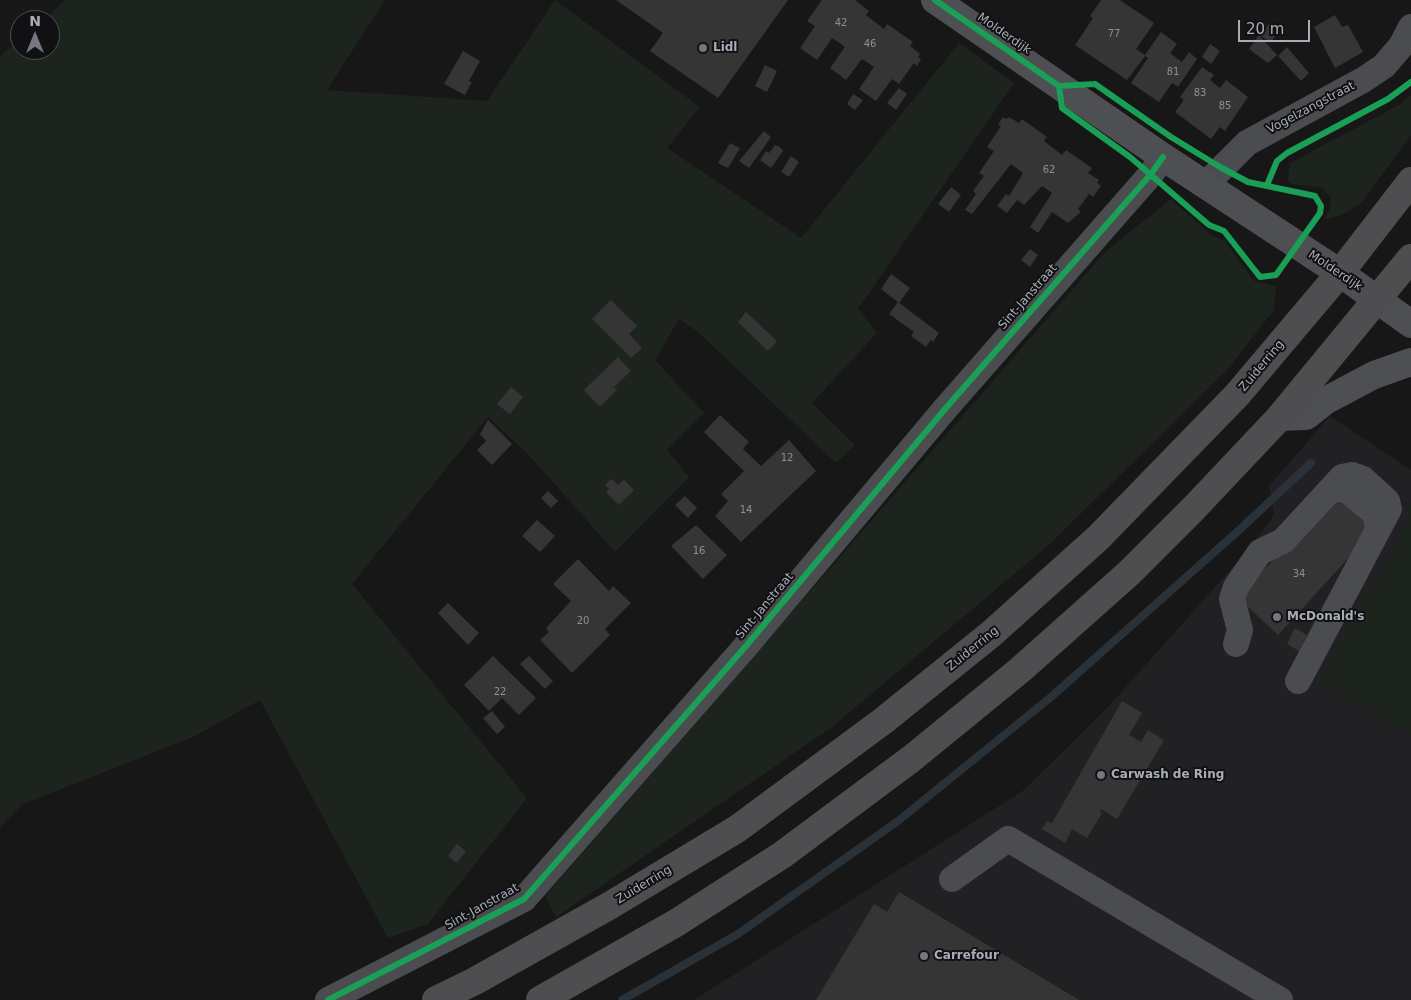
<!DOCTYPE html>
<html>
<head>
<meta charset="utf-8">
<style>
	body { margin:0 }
	#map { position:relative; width:1411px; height:1000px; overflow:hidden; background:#171717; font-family:"DejaVu Sans",sans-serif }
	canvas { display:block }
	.north { position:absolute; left:10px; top:10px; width:50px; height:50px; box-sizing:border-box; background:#111113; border:1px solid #4d4f55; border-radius:50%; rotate:0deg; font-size:14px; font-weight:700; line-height:20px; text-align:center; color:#a8adb8 }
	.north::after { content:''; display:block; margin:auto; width:18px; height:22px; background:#757880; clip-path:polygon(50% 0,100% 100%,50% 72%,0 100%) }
	.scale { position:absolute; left:1238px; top:20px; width:72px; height:22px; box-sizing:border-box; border:2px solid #a8adb8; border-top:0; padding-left:6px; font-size:15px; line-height:18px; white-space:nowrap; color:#a8adb8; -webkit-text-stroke:4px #111113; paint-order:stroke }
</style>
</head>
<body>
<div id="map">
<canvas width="1411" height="1000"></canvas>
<div class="north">N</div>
<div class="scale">20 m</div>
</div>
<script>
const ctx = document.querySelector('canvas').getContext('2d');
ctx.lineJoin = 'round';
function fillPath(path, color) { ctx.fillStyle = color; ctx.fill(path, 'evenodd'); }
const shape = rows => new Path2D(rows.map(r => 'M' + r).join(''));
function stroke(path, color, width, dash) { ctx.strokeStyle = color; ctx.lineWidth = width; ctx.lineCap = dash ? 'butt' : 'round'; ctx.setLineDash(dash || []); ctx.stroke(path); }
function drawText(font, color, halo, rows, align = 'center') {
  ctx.font = font + ' "DejaVu Sans",sans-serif'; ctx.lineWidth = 4; ctx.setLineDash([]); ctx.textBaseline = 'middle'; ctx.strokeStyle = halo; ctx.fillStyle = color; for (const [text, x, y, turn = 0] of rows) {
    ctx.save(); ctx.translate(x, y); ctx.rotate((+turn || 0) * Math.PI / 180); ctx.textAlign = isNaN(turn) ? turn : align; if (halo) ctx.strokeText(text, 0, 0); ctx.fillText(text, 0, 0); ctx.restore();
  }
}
fillPath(shape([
	[1330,416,1411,470,1411,1000,694,1000,1024,790,1108,707,1248,550,1274,515,1269,486]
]), '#212123');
fillPath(shape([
	[65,0,385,0,327,90,487,101,555,0,700,107,667,148,801,238,959,43,1014,83,858,309,877,333,812,403,855,445,836,463,698,332,679,319,655,360,704,413,667,450,689,477,615,552,527,453,488,417,352,584,527,798,428,924,388,938,260,700,193,737,23,804,0,827,0,56,20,40,20,50,50,50,50,20,44,20],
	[1411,95,1411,135,1362,202,1342,215,1323,220,1331,208,1330,196,1320,187,1292,184,1288,180,1290,163,1399,105],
	[1171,199,1211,235,1225,241,1254,281,1276,286,1274,310,1228,369,1050,544,832,727,556,917,545,896,1106,251],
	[1411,503,1411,735,1318,679,1407,524]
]), '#1d241e');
stroke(shape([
	[622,1000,738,934,898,821,1051,697,1237,532,1311,463]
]), '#2a3239', 8);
fillPath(shape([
	[616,0,788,0,718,98,650,51,663,33],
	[822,0,855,0,869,11,866,15,884,29,887,24,913,42,910,46,920,54,918,57,921,59,917,66,914,63,899,84,892,79,876,101,859,89,874,67,862,59,846,80,830,68,845,47,838,42,832,38,817,60,800,48,815,26,807,21],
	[1101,0,1120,0,1154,23,1136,49,1145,55,1161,32,1177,44,1170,53,1182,62,1189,52,1197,59,1178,87,1172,83,1159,102,1131,83,1148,58,1145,56,1127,80,1075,45,1093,18,1090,16],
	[1335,15,1342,27,1348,25,1363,52,1335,68,1314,27],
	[1270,22,1280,30,1270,43,1260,35],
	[1259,35,1277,55,1268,63,1249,49],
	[1210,44,1220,51,1211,64,1202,57],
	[1287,47,1309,73,1301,81,1278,56],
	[463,51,480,61,469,81,472,82,465,95,444,84],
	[765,65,777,71,767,92,755,86],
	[1202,67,1214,75,1210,80,1220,88,1226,80,1248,97,1225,131,1220,127,1211,139,1175,112,1184,100,1180,97],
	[899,88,907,94,896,110,887,103],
	[853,94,863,100,855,110,847,104],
	[1003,117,1006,119,1009,117,1019,123,1022,119,1047,137,1044,141,1062,155,1066,150,1092,168,1088,173,1099,180,1097,183,1101,186,1093,197,1089,194,1078,209,1081,212,1068,223,1052,212,1038,233,1030,227,1052,193,1042,186,1024,205,1017,200,1007,213,997,206,1006,194,1009,196,1023,173,1011,164,972,214,965,210,976,194,973,191,984,176,979,173,994,151,987,147,1001,126,998,124],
	[764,131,771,137,749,168,739,161],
	[730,143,740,148,728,168,718,163],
	[775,145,780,147,783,151,771,168,760,160,766,151,769,153],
	[791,156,799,162,789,177,781,172],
	[951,187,961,195,949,212,938,204],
	[1030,249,1038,255,1030,267,1021,260],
	[891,274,910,288,899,303,881,289],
	[611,300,637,326,629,334,642,348,631,358,592,319],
	[898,302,939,333,933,342,931,340,926,347,911,336,914,332,889,314],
	[746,312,777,341,768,351,738,322],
	[618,357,631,371,614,387,617,390,600,407,584,390],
	[511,387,523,397,510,414,497,404],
	[720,415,749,442,743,449,761,466,789,440,816,471,741,542,715,516,728,501,721,494,744,471,704,432],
	[488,420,512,444,492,465,477,450,486,441,480,434],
	[611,479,618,485,624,480,634,490,619,505,606,492,609,489,605,485],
	[548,491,558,501,551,508,541,498],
	[685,496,697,508,688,518,675,505],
	[1343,499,1372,526,1371,533,1278,635,1243,602,1246,599,1242,594,1276,557,1335,501,1339,504],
	[537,520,555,536,540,552,522,536],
	[696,525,727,555,703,579,671,546],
	[578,559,609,591,613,586,631,603,605,629,610,635,572,673,540,640,549,632,546,628,571,601,553,584],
	[448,603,479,633,468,645,438,613],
	[1295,628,1307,635,1299,651,1287,644],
	[493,656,536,698,519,715,502,698,489,711,464,685],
	[529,656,553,681,545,689,520,664],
	[1122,701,1142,713,1129,735,1141,742,1148,730,1164,740,1117,819,1101,809,1100,811,1102,813,1087,838,1072,829,1065,843,1042,829,1047,821,1052,823],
	[492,711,505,727,497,734,483,718],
	[457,844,466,851,457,863,448,856],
	[899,892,1079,1000,816,1000,874,904,887,912]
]), '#353536');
stroke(shape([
	[1205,185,1247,143,1363,80,1384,66,1401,46,1411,27],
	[1236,644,1240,630,1232,599,1236,587,1260,552,1283,541,1331,489,1347,490,1376,514,1377,523],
	[1298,681,1389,509,1387,501,1363,479,1352,475,1342,477,1331,489],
	[952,879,1008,839,1280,1000],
	[328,1000,524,899,746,646,945,409,1151,174,1163,157]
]), '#4b4c50', 26);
stroke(shape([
	[935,0,1163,157,1340,273,1411,324],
	[1280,417,1306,416,1325,401,1374,375,1411,362]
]), '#4d4f52', 28);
stroke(shape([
	[436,1000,475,981,609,906,737,829,883,721,991,634,1098,538,1237,395,1340,273,1411,181],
	[540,1000,676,923,782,855,911,759,1020,670,1129,573,1194,508,1280,417,1411,258]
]), '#4e4e51', 28);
stroke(shape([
	[935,0,1059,86],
	[1095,84,1171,137,1220,167,1248,182,1315,196,1321,206,1320,213,1276,275,1260,277,1224,231,1209,225,1130,157,1062,108,1059,86,1095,84],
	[1267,185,1277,161,1287,153,1388,99,1411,82],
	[328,1000,524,899,746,646,945,409,1151,174,1163,157]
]), '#1a9f57', 6);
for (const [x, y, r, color] of [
	[703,48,5,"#757880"],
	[1277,617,5,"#757880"],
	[1101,775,5,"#757880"],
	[924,956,5,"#757880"]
]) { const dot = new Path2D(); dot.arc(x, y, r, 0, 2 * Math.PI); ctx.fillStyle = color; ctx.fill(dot); stroke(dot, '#111113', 2); }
drawText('10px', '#8b8f98', null, [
	["42",841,23],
	["77",1114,34],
	["46",870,44],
	["81",1173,72],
	["83",1200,93],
	["85",1225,106],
	["62",1049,170],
	["12",787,458],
	["14",746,510],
	["16",699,551],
	["34",1299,574],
	["20",583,621],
	["22",500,692]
]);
drawText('12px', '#a8adb8', '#111113', [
	["Molderdijk",1004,34,35],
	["Vogelzangstraat",1311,108,-28],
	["Molderdijk",1335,271,34],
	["Sint-Janstraat",1028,297,-49],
	["Zuiderring",1262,366,-50],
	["Sint-Janstraat",765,606,-50],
	["Zuiderring",973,649,-39],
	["Zuiderring",644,885,-31],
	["Sint-Janstraat",482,907,-29]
]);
drawText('bold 12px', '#a8adb8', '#111113', [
	["Lidl",713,48],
	["McDonald's",1287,617],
	["Carwash de Ring",1111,775],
	["Carrefour",934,956]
], 'left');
</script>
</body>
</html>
